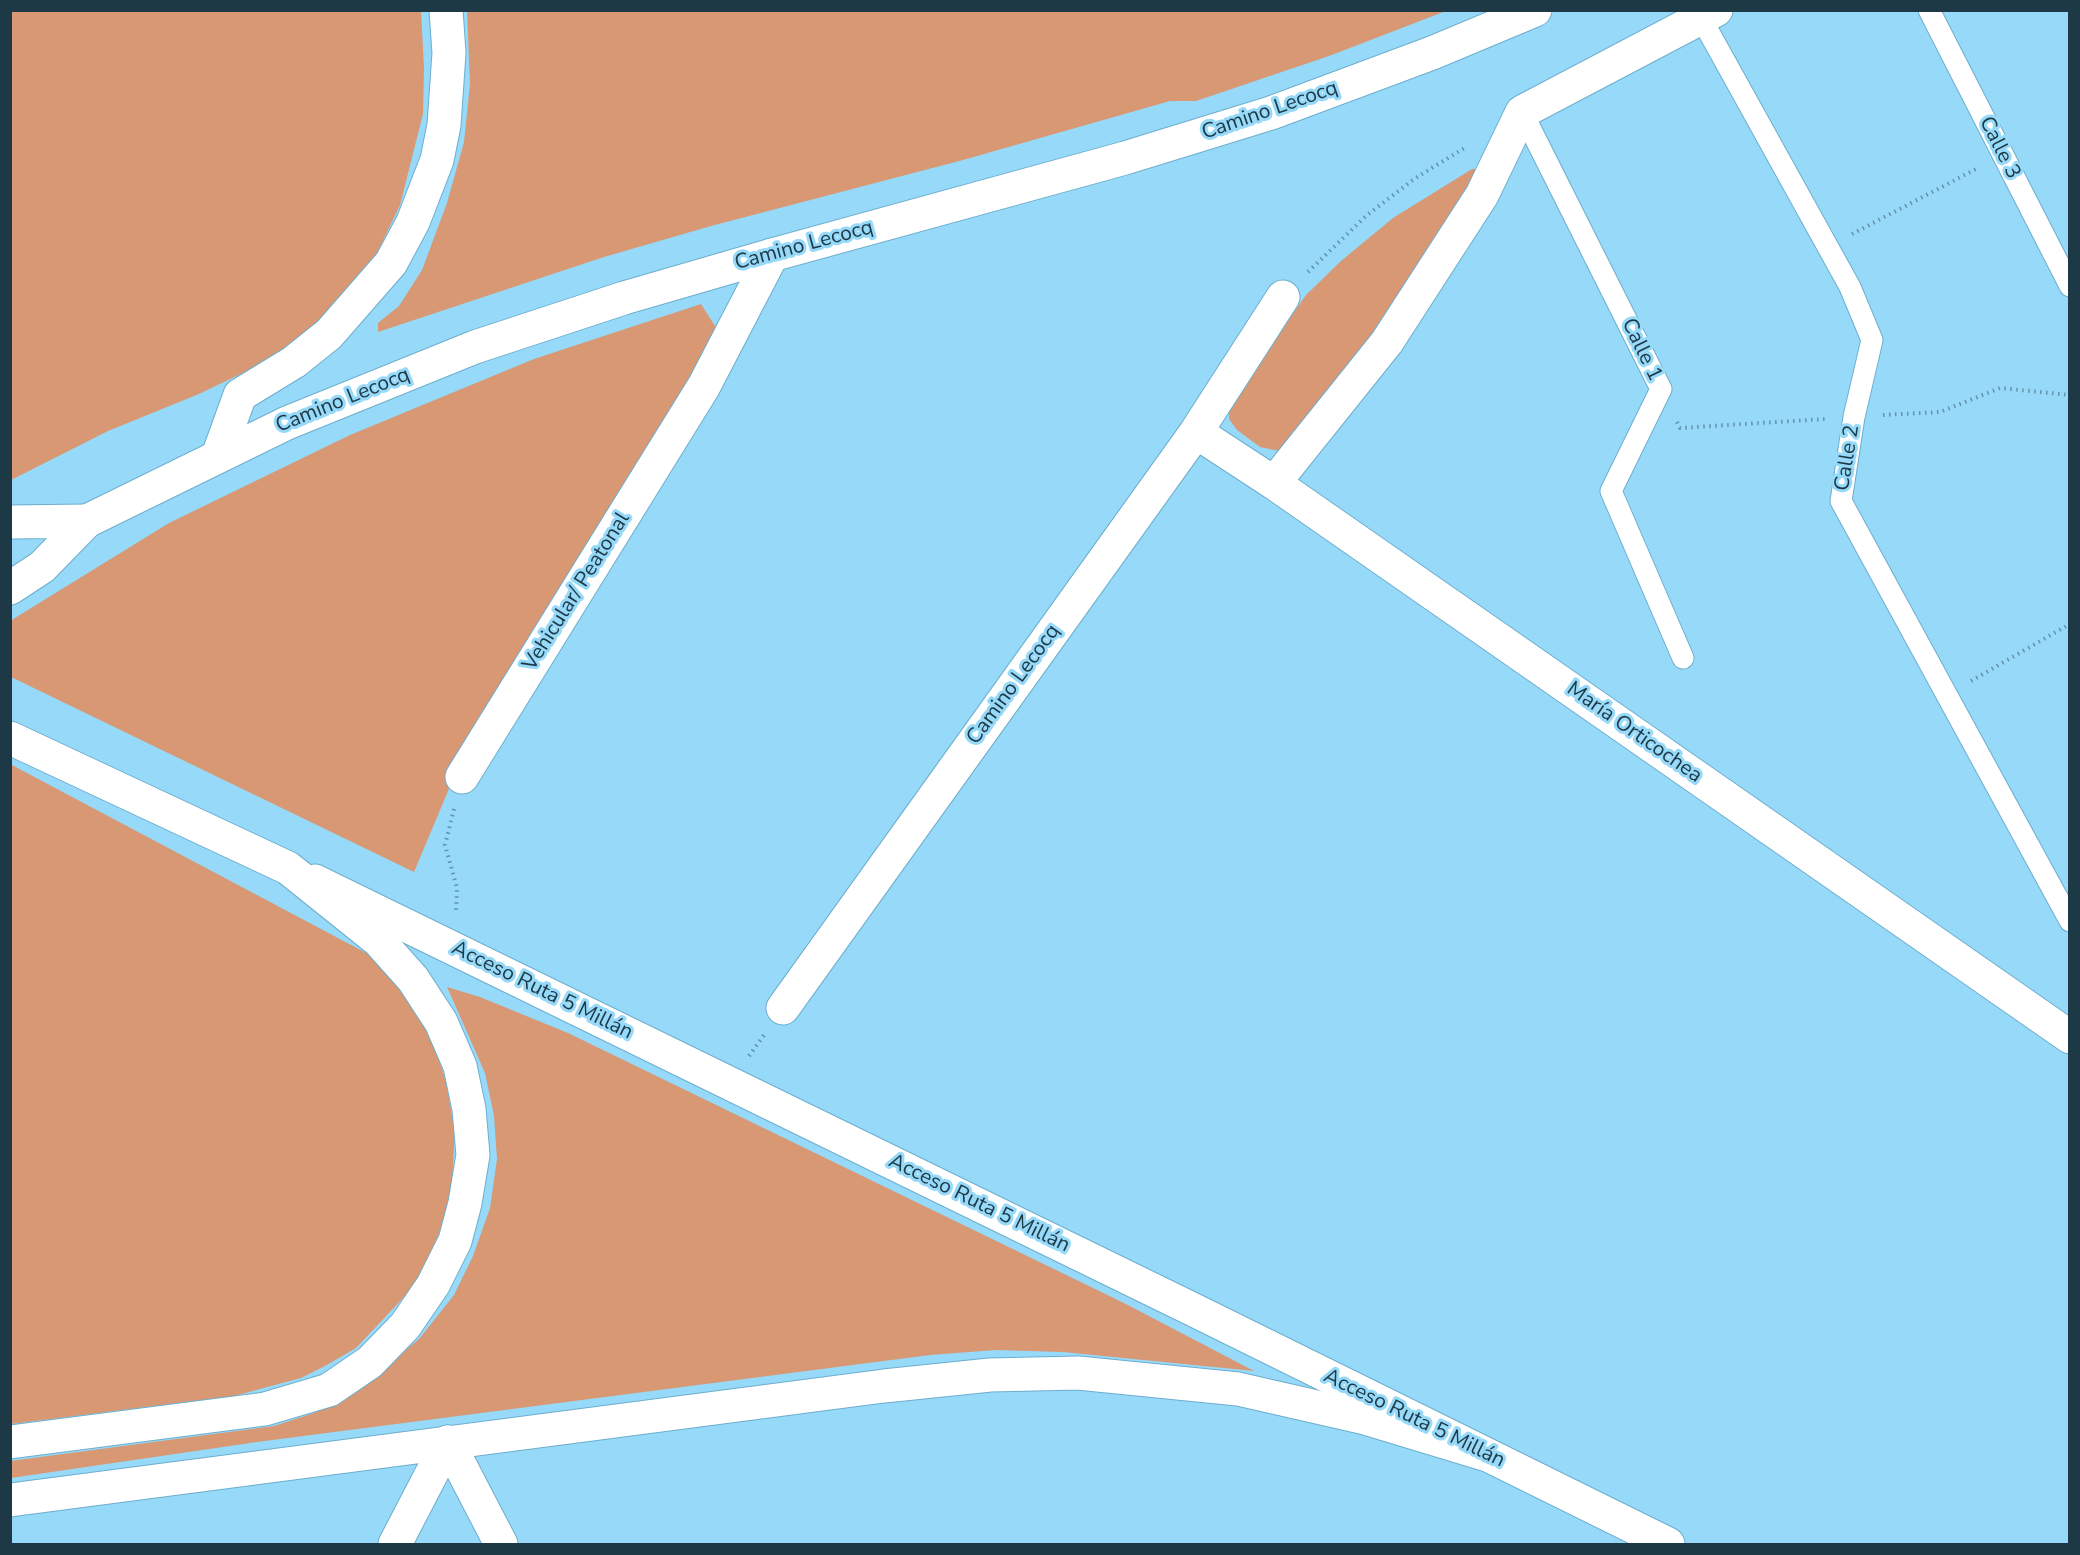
<!DOCTYPE html>
<html>
<head>
<meta charset="utf-8">
<style>
	body { margin:0 }
	#map { position:relative; width:2080px; height:1555px; overflow:hidden; background:#97d9f9; font-family:"Nunito Sans",sans-serif }
	canvas { display:block }
	.frame { position:absolute; inset:0; border:12px solid #1e3946; pointer-events:none }
</style>
</head>
<body>
<div id="map">
<canvas width="2080" height="1555"></canvas>
<div class="frame"></div>
</div>
<script>
const ctx = document.querySelector('canvas').getContext('2d');
ctx.lineJoin = 'round';
function fillPath(path, color) { ctx.fillStyle = color; ctx.fill(path, 'evenodd'); }
const shape = rows => new Path2D(rows.map(r => 'M' + r).join(''));
function stroke(path, color, width, dash) { ctx.strokeStyle = color; ctx.lineWidth = width; ctx.lineCap = dash ? 'butt' : 'round'; ctx.setLineDash(dash || []); ctx.stroke(path); }
function drawText(font, color, halo, rows, align = 'center') {
  ctx.font = font + ' "Nunito Sans",sans-serif'; ctx.lineWidth = 6; ctx.setLineDash([]); ctx.textBaseline = 'middle'; ctx.strokeStyle = halo; ctx.fillStyle = color; for (const [text, x, y, turn = 0] of rows) {
    ctx.save(); ctx.translate(x, y); ctx.rotate((+turn || 0) * Math.PI / 180); ctx.textAlign = isNaN(turn) ? turn : align; if (halo) ctx.strokeText(text, 0, 0); ctx.fillText(text, 0, 0); ctx.restore();
  }
}
fillPath(shape([
	[11,11,421,11,424,68,423,114,400,205,377,253,323,319,281,353,255,367,199,394,108,431,11,480],
	[467,11,467,10,1446,11,1329,56,1196,101,1170,101,963,160,711,226,604,257,378,332,378,323,399,306,422,270,447,203,464,142,470,84],
	[1472,169,1480,169,1472,183,1346,372,1279,451,1260,447,1237,430,1229,419,1229,409,1241,387,1306,295,1341,261,1393,218],
	[701,304,722,337,456,772,414,872,11,677,10,621,169,523,350,435,534,359],
	[10,764,370,955,398,985,434,1043,446,1082,455,1133,452,1182,443,1223,423,1273,404,1297,356,1348,325,1366,301,1378,234,1396,11,1424],
	[447,987,480,997,568,1033,1126,1304,1254,1371,1063,1352,996,1350,930,1355,257,1442,11,1478,10,1461,274,1426,314,1413,377,1374,419,1339,454,1295,473,1256,490,1208,497,1159,494,1116,485,1073]
]), '#d89874');
const lane = shape([
	[1929,10,2070,286],
	[1701,18,1850,287,1872,340,1854,417,1841,501,2070,921],
	[1522,112,1661,389,1611,491,1683,658]
]);
const street = shape([
	[1196,432,1274,483,2070,1037],
	[1274,483,1387,342,1482,195,1522,112,1716,10],
	[462,777,704,386,772,255],
	[783,1008,1196,432,1283,297],
	[395,1544,448,1442]
]);
const secondary = shape([
	[315,881,1196,1311,1668,1544],
	[448,1442,501,1544]
]);
const primary = shape([
	[87,521,287,423,475,347,624,298,772,255,1125,158,1271,113,1432,53,1535,10]
]);
const highway = shape([
	[218,456,240,395,294,362,329,334,391,263,413,222,437,160,444,125,449,53,446,10],
	[10,522,87,521],
	[10,588,42,567,87,521],
	[10,738,288,868,379,941,413,979,441,1022,460,1066,469,1109,473,1155,465,1203,455,1241,433,1285,405,1326,370,1362,329,1390,265,1409,10,1442],
	[10,1500,884,1386,990,1375,1078,1373,1238,1389,1365,1418,1484,1454]
]);
stroke(lane, '#6daecd', 23);
stroke(street, '#6daecd', 35);
stroke(secondary, '#6daecd', 35);
stroke(primary, '#6daecd', 35);
stroke(highway, '#6daecd', 35);
stroke(shape([
	[1852,234,1978,168],
	[1308,272,1366,216,1414,179,1466,147],
	[1883,415,1940,412,2000,388,2070,395],
	[1677,422,1680,428,1825,419],
	[1971,681,2070,624],
	[454,809,445,845,457,888,456,912],
	[749,1056,764,1035]
]), '#6293aa', 4, [1.5, 4.5]);
stroke(lane, '#fff', 21);
stroke(street, '#fff', 33);
stroke(secondary, '#fff', 33);
stroke(primary, '#fff', 33);
stroke(highway, '#fff', 33);
drawText('21px', '#1e3946', '#97d9f9', [
	["Camino Lecocq",1270,111,-19],
	["Calle 3",1999,148,63],
	["Camino Lecocq",804,246,-15],
	["Calle 1",1641,350,64],
	["Camino Lecocq",343,401,-22],
	["Calle 2",1848,458,-81],
	["Vehicular/ Peatonal",577,592,-58],
	["Camino Lecocq",1014,685,-54],
	["María Orticochea",1634,733,35],
	["Acceso Ruta 5 Millán",542,991,26],
	["Acceso Ruta 5 Millán",979,1204,26],
	["Acceso Ruta 5 Millán",1414,1419,26]
]);
</script>
</body>
</html>
